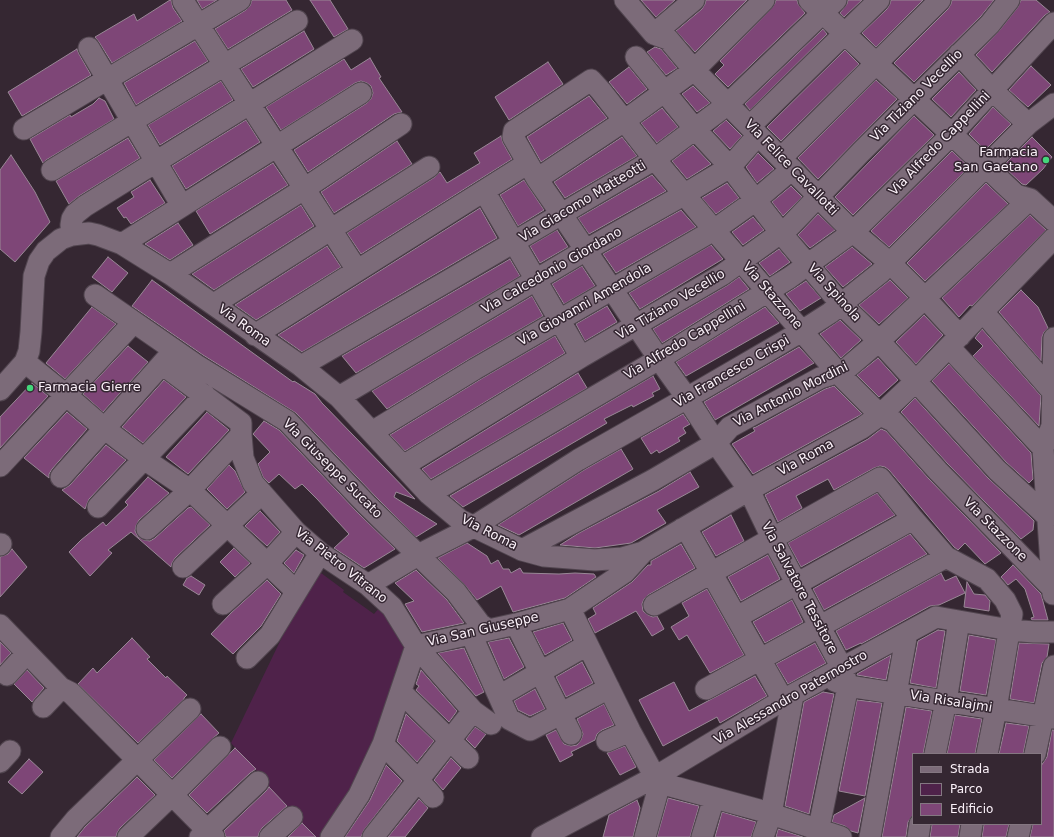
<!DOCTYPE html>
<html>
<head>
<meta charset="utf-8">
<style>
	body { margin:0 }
	#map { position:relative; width:1054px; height:837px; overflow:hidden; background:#352732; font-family:"DejaVu Sans",sans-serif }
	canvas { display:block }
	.legend { position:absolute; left:912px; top:753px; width:130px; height:72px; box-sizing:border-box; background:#352732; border:1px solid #847781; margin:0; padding:5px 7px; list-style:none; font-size:12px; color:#faf0f8 }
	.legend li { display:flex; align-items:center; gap:8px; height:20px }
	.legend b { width:20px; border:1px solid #847781 }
</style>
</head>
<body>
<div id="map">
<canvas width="1054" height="837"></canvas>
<ul class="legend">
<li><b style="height:5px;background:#7c6b79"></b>Strada</li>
<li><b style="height:11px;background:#4f224a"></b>Parco</li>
<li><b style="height:11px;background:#7e4677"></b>Edificio</li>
</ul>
</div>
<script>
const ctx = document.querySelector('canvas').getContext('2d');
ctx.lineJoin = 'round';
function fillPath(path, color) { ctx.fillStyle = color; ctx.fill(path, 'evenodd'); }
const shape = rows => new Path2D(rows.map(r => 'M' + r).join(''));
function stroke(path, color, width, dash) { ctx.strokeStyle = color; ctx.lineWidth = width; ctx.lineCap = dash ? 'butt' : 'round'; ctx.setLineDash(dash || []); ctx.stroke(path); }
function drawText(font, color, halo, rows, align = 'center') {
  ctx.font = font + ' "DejaVu Sans",sans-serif'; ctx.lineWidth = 3; ctx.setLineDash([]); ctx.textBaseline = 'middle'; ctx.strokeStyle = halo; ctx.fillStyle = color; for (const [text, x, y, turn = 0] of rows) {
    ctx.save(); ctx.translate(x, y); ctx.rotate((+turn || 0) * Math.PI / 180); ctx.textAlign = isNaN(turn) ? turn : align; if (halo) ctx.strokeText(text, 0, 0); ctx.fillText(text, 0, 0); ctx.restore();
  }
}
fillPath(shape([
	[321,573,344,590,343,592,374,614,380,607,407,648,383,715,356,784,343,807,320,837,316,837,300,822,303,818,293,808,289,809,265,783,267,782,231,743,312,575]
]), '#4f224a');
const building = shape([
	[170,0,171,0,173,8,182,21,112,63,99,42,95,37,134,14,137,21,170,0],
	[197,0,217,0,202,9,197,0],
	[252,0,286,0,292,10,228,49,215,29,246,10,250,6,252,0],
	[310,0,330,0,348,29,334,37,310,0],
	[641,0,675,0,656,17,641,0],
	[706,0,747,0,695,52,676,31,702,9,705,4,706,0],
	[776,0,797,0,798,4,805,13,728,87,715,74,724,65,720,61,772,8,775,3,776,0],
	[848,0,862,0,844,17,840,13,847,4,848,0],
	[891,0,923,0,876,47,862,33,887,9,890,4,891,0],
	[952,0,994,0,981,16,914,82,894,63,948,9,951,4,952,0],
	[1021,0,1036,0,1050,12,1045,15,992,72,976,55,999,31,1018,7,1021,0],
	[823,29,827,34,750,110,745,104,823,29],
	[304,31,314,49,253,87,241,69,304,31],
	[195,41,208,61,136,105,124,83,195,41],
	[655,47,661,49,677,68,666,75,647,52,655,47],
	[77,49,79,54,91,75,22,116,8,92,77,49],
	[845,50,859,64,781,141,767,127,845,50],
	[370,58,381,77,379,78,402,112,394,114,308,172,294,150,367,103,371,99,373,93,371,86,367,83,361,81,355,83,281,130,266,107,344,59,351,70,370,58],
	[548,62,563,84,509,120,495,97,548,62],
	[1031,66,1051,85,1028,107,1009,90,1031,66],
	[629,67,647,89,627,104,609,82,629,67],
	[959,72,976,90,951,117,932,99,959,72],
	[876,80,897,99,818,179,798,158,876,80],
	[221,81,233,100,160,145,148,125,221,81],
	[693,86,710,103,697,112,682,94,693,86],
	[589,96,607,118,541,162,527,137,589,96],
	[99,98,105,101,114,119,46,160,43,163,30,139,70,115,71,117,93,104,99,98],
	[993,107,1011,124,985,150,969,134,993,107],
	[662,108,678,127,657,143,641,123,662,108],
	[914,116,934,135,853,215,835,197,914,116],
	[246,120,260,142,186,189,172,166,246,120],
	[726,120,742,136,730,149,713,131,726,120],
	[501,136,503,143,512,159,361,254,347,233,435,177,440,172,447,183,480,163,474,153,501,136],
	[622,137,637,156,565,198,554,182,622,137],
	[1032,137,1052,157,1043,169,1026,185,1022,184,1003,166,1032,137],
	[128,138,140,158,79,196,69,204,56,181,128,138],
	[397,141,412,164,334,213,321,192,397,141],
	[693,145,711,164,687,179,672,161,693,145],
	[952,151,969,167,889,247,871,231,952,151],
	[758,153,774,169,757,183,746,167,758,153],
	[11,155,35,192,50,222,15,262,0,249,0,170,11,155],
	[273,163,288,185,210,234,196,211,273,163],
	[652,175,666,191,589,234,578,218,652,175],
	[150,180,165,203,131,224,126,217,124,218,117,208,134,197,131,192,150,180],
	[524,180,544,210,518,226,500,195,524,180],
	[727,183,739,198,716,214,702,198,727,183],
	[986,183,1008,204,925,281,907,263,986,183],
	[791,186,802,197,783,216,772,202,791,186],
	[301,205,314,226,214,290,192,274,301,205],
	[480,208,497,238,302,352,278,335,480,208],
	[681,210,696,227,616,273,603,254,681,210],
	[818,214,835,230,810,248,798,235,818,214],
	[1030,215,1046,230,972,306,970,305,959,317,942,298,1030,215],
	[753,217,764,230,743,245,732,232,753,217],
	[178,223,193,245,170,260,145,244,178,223],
	[557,230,568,247,540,263,530,246,557,230],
	[711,245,723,259,640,309,629,293,711,245],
	[327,246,341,267,256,320,235,305,327,246],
	[852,247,872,264,843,287,825,267,852,247],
	[779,249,790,262,770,276,759,263,779,249],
	[108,257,128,273,112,292,92,277,108,257],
	[510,259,520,276,356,373,342,356,510,259],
	[582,266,595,286,564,304,552,284,582,266],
	[739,277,749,289,662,343,653,329,728,285,739,277],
	[152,280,293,382,294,381,315,394,322,403,415,499,396,492,394,497,437,524,416,537,376,497,296,413,203,355,132,306,152,280],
	[890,280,908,298,879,324,859,305,890,280],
	[806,281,821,298,800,311,786,294,806,281],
	[1021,290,1038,307,1048,328,1044,332,1042,337,1041,361,999,312,1021,290],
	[532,296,543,316,469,359,387,409,372,391,532,296],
	[607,306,617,322,585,341,576,324,607,306],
	[92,307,116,324,65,379,46,363,92,307],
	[765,307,779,323,686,376,676,362,765,307],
	[924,315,943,335,916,364,896,342,924,315],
	[840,320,861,340,841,358,820,334,840,320],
	[982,329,1041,396,1039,426,973,356,983,346,975,338,982,329],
	[555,336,565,353,405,451,390,435,481,379,555,336],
	[128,346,148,362,103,412,83,394,128,346],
	[799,347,814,363,715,420,704,402,799,347],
	[878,358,898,380,879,397,857,375,878,358],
	[949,364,1031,453,1033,479,1029,483,1006,462,932,381,949,364],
	[578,373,587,388,431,479,422,469,578,373],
	[653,376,660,389,652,393,654,396,633,407,632,405,604,419,607,423,463,507,450,496,653,376],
	[164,380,186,397,143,443,122,427,164,380],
	[32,383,48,396,0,448,0,417,32,383],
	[834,386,862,414,753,474,732,444,755,431,753,428,756,427,825,389,834,386],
	[915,398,988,478,1031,518,1034,521,1033,530,1021,539,947,463,901,412,915,398],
	[67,412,87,429,52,469,49,474,49,478,24,458,67,412],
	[207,412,229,430,188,474,166,457,207,412],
	[683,414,690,424,683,428,686,433,678,438,680,441,659,453,657,450,651,454,641,438,683,414],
	[264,421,279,430,358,513,395,549,364,568,334,548,349,534,317,499,302,484,295,489,279,474,269,483,263,477,258,464,270,452,253,434,264,421],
	[881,429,886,431,929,479,1001,553,985,564,965,543,958,550,954,547,889,470,885,467,880,466,874,468,834,490,828,479,796,496,802,508,778,522,765,495,868,439,881,429],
	[106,445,126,460,89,499,85,509,62,490,70,485,106,445],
	[621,449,633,469,519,535,498,525,584,470,621,449],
	[229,465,235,471,245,492,227,509,207,489,229,465],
	[690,472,699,487,657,510,666,523,631,543,595,548,560,545,579,533,659,491,690,472],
	[148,477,169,493,139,520,136,526,135,531,138,537,144,540,150,541,155,538,188,508,191,507,210,525,175,558,172,563,171,567,131,532,108,550,112,553,90,576,69,552,81,540,103,522,106,526,128,505,125,502,148,477],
	[877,493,895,515,801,567,788,543,877,493],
	[260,511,280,532,267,546,245,526,260,511],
	[731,515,744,541,716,556,702,532,731,515],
	[910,534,927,554,824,610,813,589,910,534],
	[467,543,487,556,491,564,498,560,503,569,509,569,511,573,520,568,523,573,559,574,575,573,594,574,596,577,565,598,513,612,501,586,477,600,464,584,438,558,467,543],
	[681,544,695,568,648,595,644,599,642,604,643,611,648,615,653,617,657,616,664,629,652,636,636,611,595,633,588,619,596,614,593,608,632,582,648,565,651,565,651,561,681,544],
	[234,548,250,563,235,577,220,562,234,548],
	[12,549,27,567,0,597,0,557,8,554,12,549],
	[296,550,304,555,294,573,284,563,296,550],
	[768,555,780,579,741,601,728,577,768,555],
	[1013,565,1041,594,1048,620,1032,620,1031,618,1034,617,1025,589,1016,579,1008,585,1001,577,1013,565],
	[416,570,447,600,464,623,422,632,405,604,414,601,395,583,416,570],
	[941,573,945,581,956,576,965,593,939,605,930,606,861,644,861,643,846,650,836,631,941,573],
	[191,576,205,585,199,595,183,585,187,578,191,576],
	[267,580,281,594,261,626,233,654,211,634,231,613,267,580],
	[967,582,974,594,985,595,990,601,989,611,964,607,967,582],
	[707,589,744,655,710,673,687,635,679,640,671,627,689,616,682,603,707,589],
	[792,600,803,622,765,643,753,622,792,600],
	[563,623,572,640,545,655,533,632,563,623],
	[938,630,945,631,936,688,910,683,918,641,938,630],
	[969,635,996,640,986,695,960,691,969,635],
	[132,638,150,657,147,659,166,678,167,676,187,695,184,698,184,699,138,743,78,684,93,668,97,673,132,638],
	[509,638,524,667,504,679,488,642,509,638],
	[0,642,11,653,0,665,0,642],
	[815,643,826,663,788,684,776,664,815,643],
	[1019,643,1049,644,1047,657,1042,663,1034,703,1010,699,1019,643],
	[464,648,484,692,476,696,438,653,464,648],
	[891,655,886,680,857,675,857,674,891,655],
	[582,662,593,683,566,697,556,677,582,662],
	[27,670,44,688,32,702,14,684,27,670],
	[421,670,457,711,449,722,416,690,419,686,416,684,421,670],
	[755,676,767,696,720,723,717,717,663,746,639,700,674,682,689,711,755,676],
	[535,689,545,709,530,716,518,710,514,701,535,689],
	[823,692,834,694,809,814,785,806,804,702,823,692],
	[857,700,882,703,865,796,839,791,857,700],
	[604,704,614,725,602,730,597,734,595,740,571,752,573,755,560,762,546,735,556,730,564,744,571,746,577,745,581,740,583,734,577,719,604,704],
	[906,707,932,711,923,754,913,754,913,815,908,822,906,837,882,837,906,707],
	[201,714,219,733,212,739,172,778,154,760,201,714],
	[406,714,434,741,417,762,397,741,406,714],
	[955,715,982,719,975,754,947,754,955,715],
	[1006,723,1029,726,1023,754,999,754,1006,723],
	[475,727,486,734,475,748,466,739,475,727],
	[1052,730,1054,730,1054,837,1030,837,1033,824,1041,824,1041,766,1047,757,1052,730],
	[625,746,636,767,620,775,607,753,625,746],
	[235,748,256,769,250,773,207,813,189,795,235,748],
	[451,758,461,768,443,790,434,780,451,758],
	[29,759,43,772,22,794,8,782,29,759],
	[386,765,402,781,364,830,361,837,345,837,370,800,386,765],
	[137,777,155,795,120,828,117,833,116,837,77,837,85,827,137,777],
	[269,787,287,806,262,828,259,833,258,837,226,837,224,831,266,791,269,787],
	[668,798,699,806,690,837,657,837,668,798],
	[865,798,858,833,851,831,845,826,832,822,834,815,865,798],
	[419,799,428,808,420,818,405,837,388,837,419,799],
	[637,800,640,808,633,837,603,837,609,815,637,800],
	[722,812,756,822,751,837,715,837,722,812],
	[302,823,316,837,288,837,302,823],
	[932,824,960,824,958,837,930,837,932,824],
	[984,824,1009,824,1006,837,982,837,984,824],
	[778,829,803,837,776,837,778,829]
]);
fillPath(building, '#7e4677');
stroke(building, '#998896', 1);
const minor = shape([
	[625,0,654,34,668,39,694,70,815,193,818,197,853,232,890,263,924,297,960,336],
	[809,0,1016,195,1030,199,1054,221],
	[183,1,357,270],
	[654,34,694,0],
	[89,48,182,206],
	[959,54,992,90,1028,124],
	[636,57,695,129,730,167,781,233,841,304,879,341,997,470,1048,517],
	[750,126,879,0],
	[24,129,240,0],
	[781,158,940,0],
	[52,170,297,21],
	[537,179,624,121,694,70,764,0],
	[484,191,581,357],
	[72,235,71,225,72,219,75,214,85,206,352,40],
	[122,244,361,93],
	[170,274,304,189,401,124],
	[95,295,196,365,287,421,367,505,456,592,480,624,488,630],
	[214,304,429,167],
	[983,312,1053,392],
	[255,335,528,163],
	[949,347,1043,448],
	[25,362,66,395,104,428,144,459,190,490,296,591],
	[301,366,446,282,655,159,728,104,836,0],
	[0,390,25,362,29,351,31,332,34,276,39,261,46,251,61,239,72,235,89,233,98,235,122,244,170,274,301,366,339,397,429,494,460,520,522,550,544,556,595,560,622,558,643,552,749,490,862,428,880,415,915,382,1054,238],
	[339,397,586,250,685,194,730,167,758,135],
	[372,432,475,369,714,230,756,200,792,169],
	[241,435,243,458,253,483,296,532,320,553,368,585,392,607,416,646,473,711,491,724],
	[0,466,134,322],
	[403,466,581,357,722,275,790,226,861,152,990,24,1009,0],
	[61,477,171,354],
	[429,494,659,359,789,278,853,232,952,134,1054,23],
	[98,507,205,395],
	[147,529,190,490,241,435,241,423,162,364],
	[682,529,690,535,783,700],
	[0,545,1,544],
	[522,550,653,480,716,443,730,427,820,378,845,370,879,341,1030,199],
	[183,567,262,493],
	[368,585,418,555,473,527,578,460,687,398,802,331,830,313,880,273,1028,124,1054,104],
	[1053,594,1043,448,1052,426,1054,338],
	[223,604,267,564,296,532],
	[654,605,880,478,913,519,946,557,987,579,1005,600,1012,614,996,709,987,754],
	[570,609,630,731,655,777,660,783,759,810,841,837],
	[737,617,913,519],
	[516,624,571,734],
	[0,625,61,688,71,693,214,837],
	[471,634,509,719,530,730,609,688],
	[247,658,270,635,320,553],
	[7,675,27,653],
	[835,681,848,686,1054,718],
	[848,686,842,668,772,538,749,490,716,443,687,398,659,359,562,215,537,179,513,137,514,131,591,80,601,91,648,151,714,230,838,373,880,415,893,421,938,471,1052,588],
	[706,689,946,557],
	[401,692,468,758],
	[499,696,587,645],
	[43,707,61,688],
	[607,741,630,731],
	[383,744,418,780,433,797],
	[935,754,946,701,959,621],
	[1035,754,1054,666],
	[0,762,10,751],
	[61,837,76,819,190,709],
	[128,837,172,795,220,747],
	[200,837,258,782],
	[270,837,292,817],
	[331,837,359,795,383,744,416,646,516,624,570,609,625,572,643,552],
	[373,837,473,711],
	[542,837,655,777,783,700,936,617,1010,630,1034,632,1054,632],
	[645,837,660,783],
	[702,837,714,798],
	[763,837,771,814,793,695],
	[817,837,848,686],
	[870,837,907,633],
	[918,837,920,824],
	[970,837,972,824],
	[1018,837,1021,824]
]);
stroke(minor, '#51454f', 23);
stroke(minor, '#7c6b79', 21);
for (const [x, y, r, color] of [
	[1046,160,4,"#44d77b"],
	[30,388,4,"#44d77b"]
]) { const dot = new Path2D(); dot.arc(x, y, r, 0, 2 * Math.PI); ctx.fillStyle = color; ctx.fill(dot); stroke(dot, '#352732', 1.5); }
drawText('13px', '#faf0f8', '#352732', [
	["Via Tiziano Vecellio",917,96,-45],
	["Via Alfredo Cappellini",940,144,-46],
	["Via Felice Cavallotti",791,168,46],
	["Via Giacomo Matteotti",583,202,-31],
	["Via Calcedonio Giordano",552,271,-30],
	["Via Spinola",834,293,48],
	["Via Stazzone",772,296,49],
	["Via Giovanni Amendola",585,305,-30],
	["Via Tiziano Vecellio",671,305,-31],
	["Via Roma",244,326,36],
	["Via Alfredo Cappellini",685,341,-31],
	["Via Francesco Crispi",732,372,-30],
	["Via Antonio Mordini",791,395,-27],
	["Via Roma",806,458,-29],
	["Via Giuseppe Sucato",332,469,45],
	["Via Stazzone",995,530,45],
	["Via Roma",489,533,27],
	["Via Pietro Vitrano",341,566,38],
	["Via Salvatore Tessitore",799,588,62],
	["Via San Giuseppe",483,630,-13],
	["Via Alessandro Paternostro",791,698,-30],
	["Via Risalajmi",951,702,9]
]);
drawText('13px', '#faf0f8', '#352732', [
	["Farmacia",1038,153],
	["San Gaetano",1038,168],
	["Farmacia Gierre",38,388,"left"]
], 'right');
</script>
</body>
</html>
